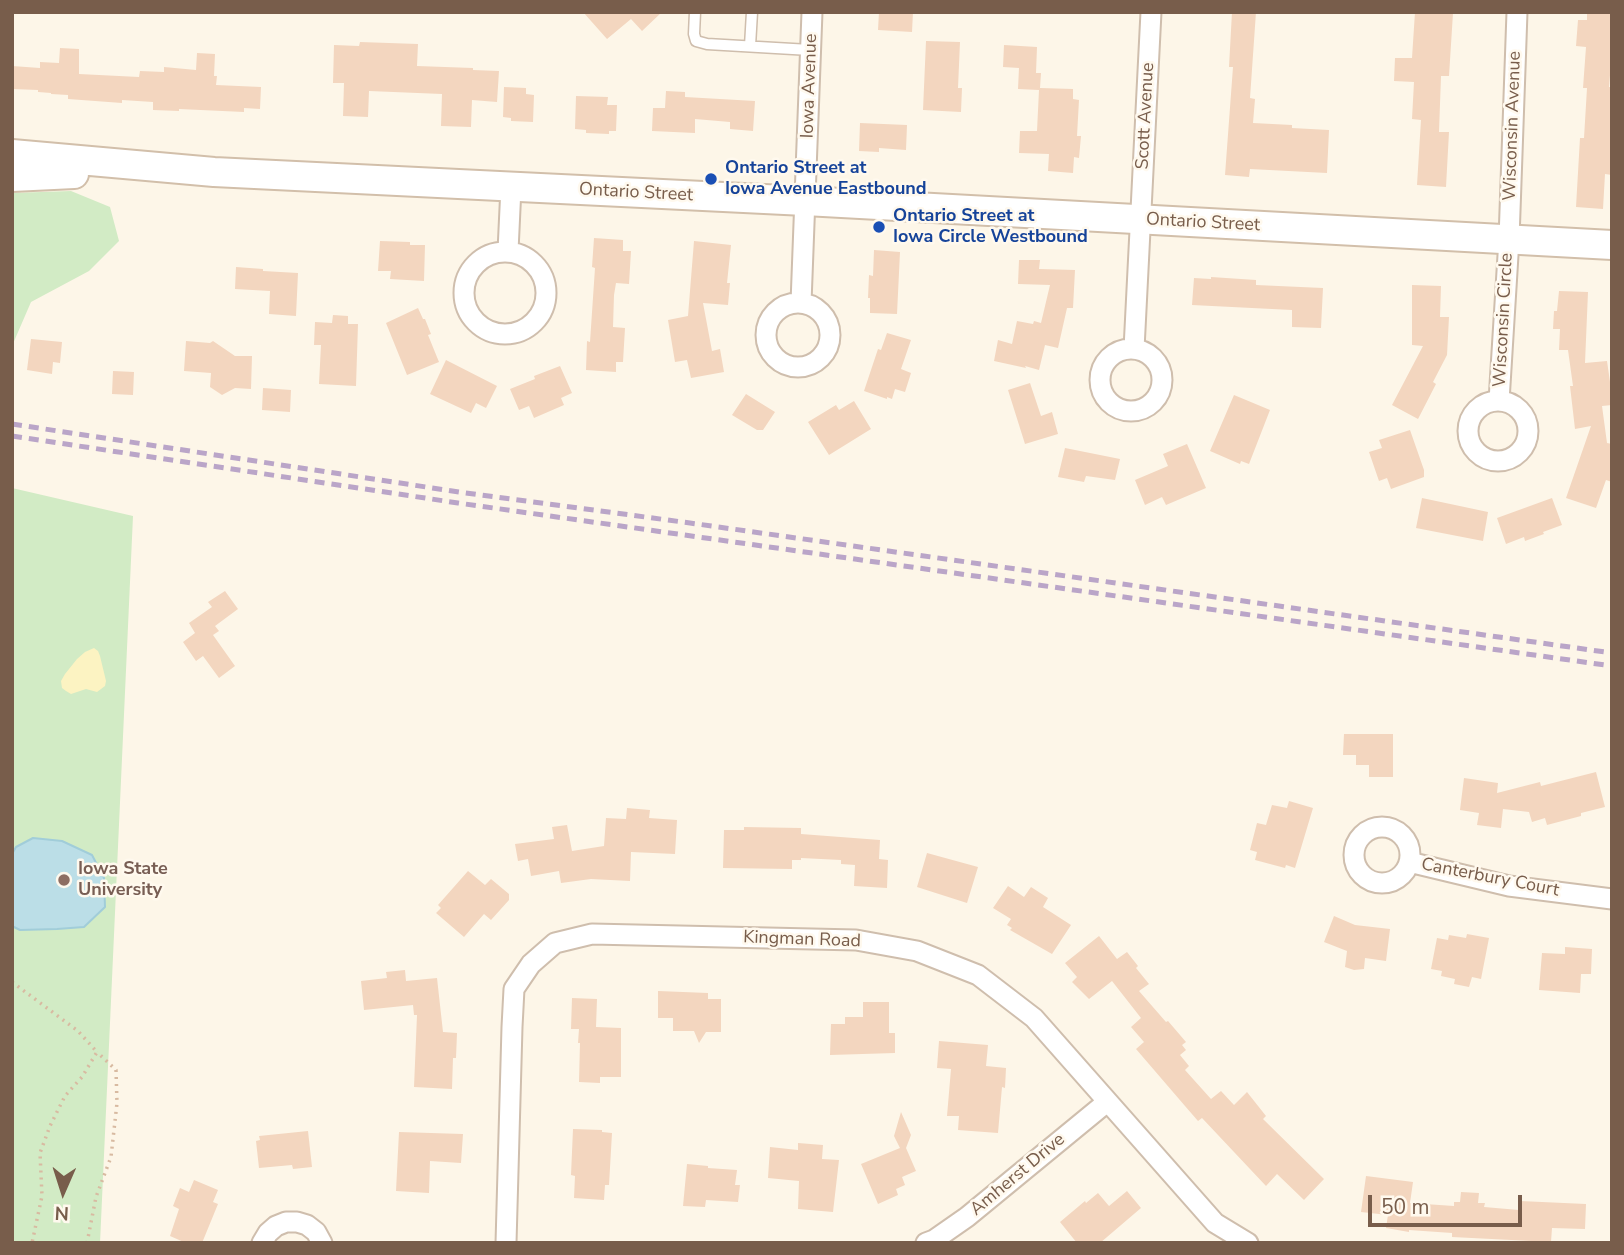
<!DOCTYPE html>
<html>
<head>
<meta charset="utf-8">
<style>
	body { margin:0 }
	#map { position:relative; width:1624px; height:1255px; overflow:hidden; background:#fdf6e8; font-family:"Nunito Sans",sans-serif }
	canvas { display:block }
	.frame { position:absolute; inset:0; border:14px solid #785d4b; pointer-events:none }
	.north { position:absolute; left:28px; top:1157px; width:70px; height:70px; -webkit-text-stroke:5px #fff9ee; paint-order:stroke; rotate:183deg; font-size:19px; font-weight:700; line-height:28px; text-align:center; color:#785d4b }
	.north::after { content:''; display:block; margin:auto; width:24px; height:32px; background:#785d4b; clip-path:polygon(50% 0,100% 100%,50% 72%,0 100%) }
	.scale { position:absolute; left:1368px; top:1195px; width:154px; height:32px; box-sizing:border-box; border:4px solid #785d4b; border-top:0; padding-left:9px; font-size:21px; line-height:24px; white-space:nowrap; color:#785d4b; -webkit-text-stroke:5px #fff9ee; paint-order:stroke }
</style>
</head>
<body>
<div id="map">
<canvas width="1624" height="1255"></canvas>
<div class="frame"></div>
<div class="north">N</div>
<div class="scale">50 m</div>
</div>
<script>
const ctx = document.querySelector('canvas').getContext('2d');
ctx.lineJoin = 'round';
function fillPath(path, color) { ctx.fillStyle = color; ctx.fill(path, 'evenodd'); }
const shape = rows => new Path2D(rows.map(r => 'M' + r).join(''));
function stroke(path, color, width, dash) { ctx.strokeStyle = color; ctx.lineWidth = width; ctx.lineCap = dash ? 'butt' : 'round'; ctx.setLineDash(dash || []); ctx.stroke(path); }
function drawText(font, color, halo, rows, align = 'center') {
  ctx.font = font + ' "Nunito Sans",sans-serif'; ctx.lineWidth = 5; ctx.setLineDash([]); ctx.textBaseline = 'middle'; ctx.strokeStyle = halo; ctx.fillStyle = color; for (const [text, x, y, turn = 0] of rows) {
    ctx.save(); ctx.translate(x, y); ctx.rotate((+turn || 0) * Math.PI / 180); ctx.textAlign = isNaN(turn) ? turn : align; if (halo) ctx.strokeText(text, 0, 0); ctx.fillText(text, 0, 0); ctx.restore();
  }
}
fillPath(shape([
	[71,191,110,207,119,241,89,271,31,302,12,346,12,193],
	[12,488,133,516,100,1243,12,1243]
]), '#d2ebc5');
fillPath(shape([
	[94,648,98,651,100,656,106,681,105,686,97,692,86,689,71,694,66,691,62,688,61,681,65,674,77,659,85,652]
]), '#fcf3c2');
const water = shape([
	[33,838,62,841,92,855,104,878,105,907,84,927,57,929,20,930,12,926,12,854,16,847,33,838]
]);
fillPath(water, '#bbdee7');
stroke(water, '#a1cdd9', 2);
fillPath(shape([
	[583,12,662,12,642,31,631,19,607,39],
	[879,12,913,12,912,32,878,30],
	[1232,12,1256,12,1250,98,1255,99,1253,123,1292,125,1292,128,1329,130,1327,173,1250,169,1249,177,1225,175,1233,67,1229,67],
	[1415,12,1453,13,1449,76,1441,76,1439,132,1449,132,1446,187,1417,185,1421,120,1412,119,1414,82,1394,81,1395,58,1412,58],
	[1587,12,1612,12,1612,51,1609,87,1612,87,1612,175,1605,174,1603,209,1576,207,1580,138,1584,138,1587,88,1583,88,1586,47,1576,46,1578,20,1587,20],
	[926,41,960,42,958,88,962,88,961,112,923,110],
	[360,42,418,44,417,66,473,68,473,70,499,71,497,102,472,100,471,127,441,126,442,94,369,91,368,117,343,116,344,83,333,83,334,45,359,46],
	[1004,45,1037,47,1036,73,1041,73,1040,88,1073,89,1073,99,1079,100,1077,136,1081,136,1079,158,1074,157,1073,173,1048,171,1049,154,1019,153,1020,131,1037,131,1039,90,1018,89,1019,68,1003,67],
	[60,48,79,49,79,74,139,77,140,71,164,72,164,67,196,70,197,53,215,54,214,76,217,76,216,85,261,87,260,109,244,108,244,112,179,109,179,111,153,110,153,102,122,100,122,103,68,99,68,95,51,94,51,93,38,92,38,90,12,89,12,66,40,68,40,62,59,63],
	[504,87,526,88,526,94,534,95,533,122,511,121,511,118,503,117],
	[666,91,685,92,685,97,755,101,753,131,730,129,730,122,695,119,695,133,652,131,653,108,665,108],
	[576,96,608,97,607,105,617,105,616,131,609,131,609,134,586,133,586,130,575,129],
	[860,123,907,125,906,150,879,148,879,152,859,151],
	[594,238,623,240,623,251,631,251,629,284,616,283,614,295,613,327,625,328,623,362,616,362,616,372,586,370,587,341,590,342,595,268,592,267],
	[380,241,410,242,410,245,425,245,424,281,390,279,391,271,378,271],
	[694,241,731,245,727,283,730,283,728,305,703,303,712,351,720,349,724,372,691,378,687,360,675,362,668,320,688,316],
	[874,250,900,252,897,314,870,313,870,298,868,298,869,275,873,276],
	[1019,260,1040,260,1039,269,1075,270,1073,308,1067,308,1058,348,1045,345,1039,370,1025,366,1026,368,994,361,998,340,1012,344,1017,321,1033,324,1034,321,1041,323,1050,285,1018,284],
	[236,267,263,269,263,271,298,273,296,316,269,314,270,291,235,289],
	[1211,277,1256,280,1256,285,1323,288,1321,328,1292,327,1292,310,1192,305,1194,278,1211,279],
	[1412,285,1441,286,1440,317,1449,317,1447,355,1433,382,1436,384,1418,419,1392,405,1423,346,1412,345],
	[1559,291,1588,292,1585,363,1607,361,1610,382,1612,382,1612,405,1602,406,1607,443,1612,444,1612,482,1606,480,1596,508,1566,498,1591,426,1575,429,1570,386,1573,386,1568,350,1559,350,1560,329,1553,329,1554,311,1557,311],
	[418,308,423,319,425,319,431,334,428,335,439,362,407,375,386,323],
	[333,315,348,316,348,324,358,324,356,386,319,384,321,345,314,345,315,322,332,323],
	[887,333,911,340,901,369,911,373,905,392,895,389,892,399,887,397,887,399,864,391,878,349,881,350],
	[31,339,62,342,60,363,53,362,52,374,27,370],
	[186,341,210,343,213,341,235,356,252,356,251,389,235,388,222,395,210,387,211,373,184,371],
	[446,360,497,386,486,408,476,403,471,413,430,394],
	[560,366,572,393,561,398,564,405,534,418,529,406,519,410,510,389,535,379,534,376],
	[113,371,134,372,133,395,112,394],
	[1030,383,1041,416,1052,412,1058,434,1025,444,1008,390],
	[263,388,291,390,290,412,262,410],
	[746,394,775,412,763,430,757,430,732,415],
	[1234,395,1270,410,1249,464,1241,461,1240,464,1210,451],
	[854,401,871,429,829,455,808,422,836,405,839,410],
	[1410,430,1424,470,1424,477,1391,489,1387,478,1379,481,1369,452,1382,448,1379,440],
	[1187,444,1206,488,1166,505,1162,497,1145,505,1135,480,1168,466,1163,454],
	[1065,448,1120,459,1115,480,1086,476,1084,482,1058,477],
	[1422,498,1488,512,1483,541,1416,528],
	[1552,498,1562,525,1543,532,1544,534,1525,541,1524,537,1506,544,1497,518],
	[225,591,238,609,215,626,219,631,213,635,235,666,219,678,203,656,196,661,183,642,195,633,189,623,212,607,208,602],
	[1344,734,1393,734,1393,777,1369,777,1369,765,1356,765,1356,755,1343,755],
	[1596,772,1605,807,1581,813,1581,816,1547,825,1545,818,1532,822,1529,812,1503,809,1501,828,1477,825,1479,813,1460,810,1464,778,1498,783,1497,793,1540,782,1541,786],
	[1289,801,1313,808,1295,868,1286,865,1285,868,1255,860,1257,852,1250,850,1257,823,1266,825,1272,805,1287,808],
	[627,808,650,810,649,818,677,820,675,854,631,852,630,881,591,879,561,883,559,871,531,876,528,859,518,861,515,844,554,839,552,827,567,825,572,851,604,846,606,818,626,819],
	[744,827,801,828,801,834,880,840,879,859,888,860,887,888,854,886,855,865,841,864,841,860,801,858,801,860,792,860,792,869,723,868,724,830,744,830],
	[927,853,978,867,967,903,917,887],
	[468,871,485,885,491,879,509,894,509,900,491,920,484,914,464,937,436,913,441,908,438,905],
	[1008,886,1024,897,1031,887,1048,898,1043,907,1071,925,1052,954,1010,930,1012,928,1007,925,1011,919,993,908],
	[1334,916,1355,925,1390,929,1386,961,1365,958,1364,969,1354,970,1345,967,1347,951,1324,942],
	[1467,934,1489,938,1481,979,1472,977,1469,987,1454,984,1455,979,1441,976,1442,971,1431,969,1437,938,1448,940,1449,935,1466,938],
	[1099,936,1117,959,1127,952,1138,966,1136,968,1149,984,1139,991,1166,1022,1168,1021,1186,1042,1182,1045,1186,1050,1180,1055,1189,1066,1185,1070,1211,1099,1221,1091,1234,1105,1247,1092,1266,1116,1263,1119,1324,1179,1304,1200,1277,1174,1266,1186,1202,1118,1198,1121,1185,1106,1136,1049,1144,1042,1131,1027,1141,1018,1112,981,1089,999,1072,982,1077,977,1065,963],
	[1565,947,1592,949,1591,974,1581,974,1580,993,1539,990,1542,953,1565,954],
	[405,970,406,981,437,978,443,1032,457,1033,456,1058,453,1058,452,1089,414,1087,417,1015,414,1015,413,1005,364,1010,361,981,387,978,386,972],
	[658,991,708,993,708,999,721,999,721,1032,706,1032,699,1043,694,1031,673,1031,673,1018,658,1018],
	[572,998,597,999,596,1027,621,1028,621,1077,600,1077,600,1083,579,1082,580,1043,578,1043,579,1029,571,1029],
	[863,1002,889,1002,889,1033,895,1033,895,1053,830,1055,831,1024,845,1024,845,1017,863,1017],
	[939,1041,988,1045,986,1066,1006,1068,1005,1088,1002,1087,998,1133,958,1130,959,1116,947,1116,951,1069,937,1068],
	[901,1112,911,1135,906,1148,916,1171,902,1177,905,1185,896,1189,898,1195,878,1204,861,1164,900,1148,894,1136],
	[573,1129,602,1130,602,1132,612,1133,609,1185,605,1185,604,1200,574,1198,575,1176,571,1175],
	[308,1131,312,1167,293,1169,292,1165,259,1168,256,1141,260,1140,259,1136],
	[399,1132,463,1134,461,1163,430,1161,429,1193,396,1191],
	[798,1143,823,1145,822,1159,839,1160,833,1212,798,1209,799,1181,768,1178,770,1147,798,1150],
	[687,1164,708,1166,708,1168,737,1170,735,1185,740,1185,738,1202,706,1200,705,1207,683,1206],
	[1366,1176,1413,1182,1410,1203,1454,1206,1454,1202,1460,1202,1461,1192,1479,1193,1478,1203,1485,1203,1484,1207,1519,1210,1520,1201,1586,1204,1585,1229,1552,1228,1551,1242,1452,1237,1452,1233,1409,1230,1409,1232,1386,1228,1388,1215,1361,1212],
	[194,1180,218,1190,213,1202,218,1204,202,1243,186,1243,170,1236,179,1209,173,1206,180,1188,189,1192],
	[1127,1191,1141,1208,1100,1243,1077,1243,1060,1222,1085,1201,1086,1203,1098,1193,1109,1206]
]), '#f3d6bf');
const lane = shape([
	[695,12,694,34,696,41,707,44,810,50],
	[750,46,752,12]
]);
const street = shape([
	[508,251,511,187],
	'464 293a41 41 0 1 1 82 0a41 41 0 1 1-82 0Z',
	'766 335a32 32 0 1 1 64 0a32 32 0 1 1-64 0Z',
	[801,303,812,12],
	'1100 380a31 31 0 1 1 62 0a31 31 0 1 1-62 0Z',
	[1134,349,1151,12],
	'1468 431a30 30 0 1 1 60 0a30 30 0 1 1-60 0Z',
	[1499,401,1509,239,1517,12],
	'1354 855a28 28 0 1 1 56 0a28 28 0 1 1-56 0Z',
	[1409,862,1509,886,1612,899],
	[262,1243,268,1233,276,1226,286,1222,297,1222,307,1225,316,1232,322,1243],
	[506,1243,512,1027,514,989,531,964,555,943,592,934,856,940,917,951,978,975,1034,1018,1215,1223,1248,1243],
	[926,1243,934,1240,967,1217,1107,1102]
]);
const secondary = shape([
	[12,154,214,172,805,201,1612,245],
	[12,177,74,174]
]);
stroke(lane, '#cfbead', 13);
stroke(street, '#cfbead', 23);
stroke(secondary, '#d2bfaa', 32);
stroke(shape([
	[12,982,78,1031,97,1052,82,1077,65,1096,50,1126,40,1153,42,1196,32,1243],
	[87,1243,96,1197,111,1157,117,1103,116,1070,97,1052]
]), '#d8baa1', 3.5, [2, 5]);
stroke(lane, '#fff', 10);
stroke(street, '#fff', 19);
stroke(secondary, '#fff', 28);
stroke(shape([
	[12,424,459,492,690,523,1612,653],
	[12,436,458,503,1612,666]
]), '#baa5c8', 5, [10, 7]);
for (const [x, y, r, color] of [
	[711,179,7,"#1a4fb4"],
	[879,227,7,"#1a4fb4"],
	[64,880,7,"#8d6e63"]
]) { const dot = new Path2D(); dot.arc(x, y, r, 0, 2 * Math.PI); ctx.fillStyle = color; ctx.fill(dot); stroke(dot, '#fff9ee', 2.5); }
drawText('18px', '#785d4b', '#fff9ee', [
	["Iowa Avenue",810,86,-88],
	["Scott Avenue",1146,116,-87],
	["Wisconsin Avenue",1513,126,-88],
	["Ontario Street",636,193,3],
	["Ontario Street",1203,223,3],
	["Wisconsin Circle",1504,320,-87],
	["Canterbury Court",1490,878,11],
	["Kingman Road",802,940,2],
	["Amherst Drive",1018,1175,-40]
]);
drawText('bold 18px', '#164399', '#fff9ee', [
	["Ontario Street at",725,169],
	["Iowa Avenue Eastbound",725,190],
	["Ontario Street at",893,217],
	["Iowa Circle Westbound",893,238]
], 'left');
drawText('bold 18px', '#785e54', '#fff9ee', [
	["Iowa State",78,870],
	["University",78,891]
], 'left');
</script>
</body>
</html>
